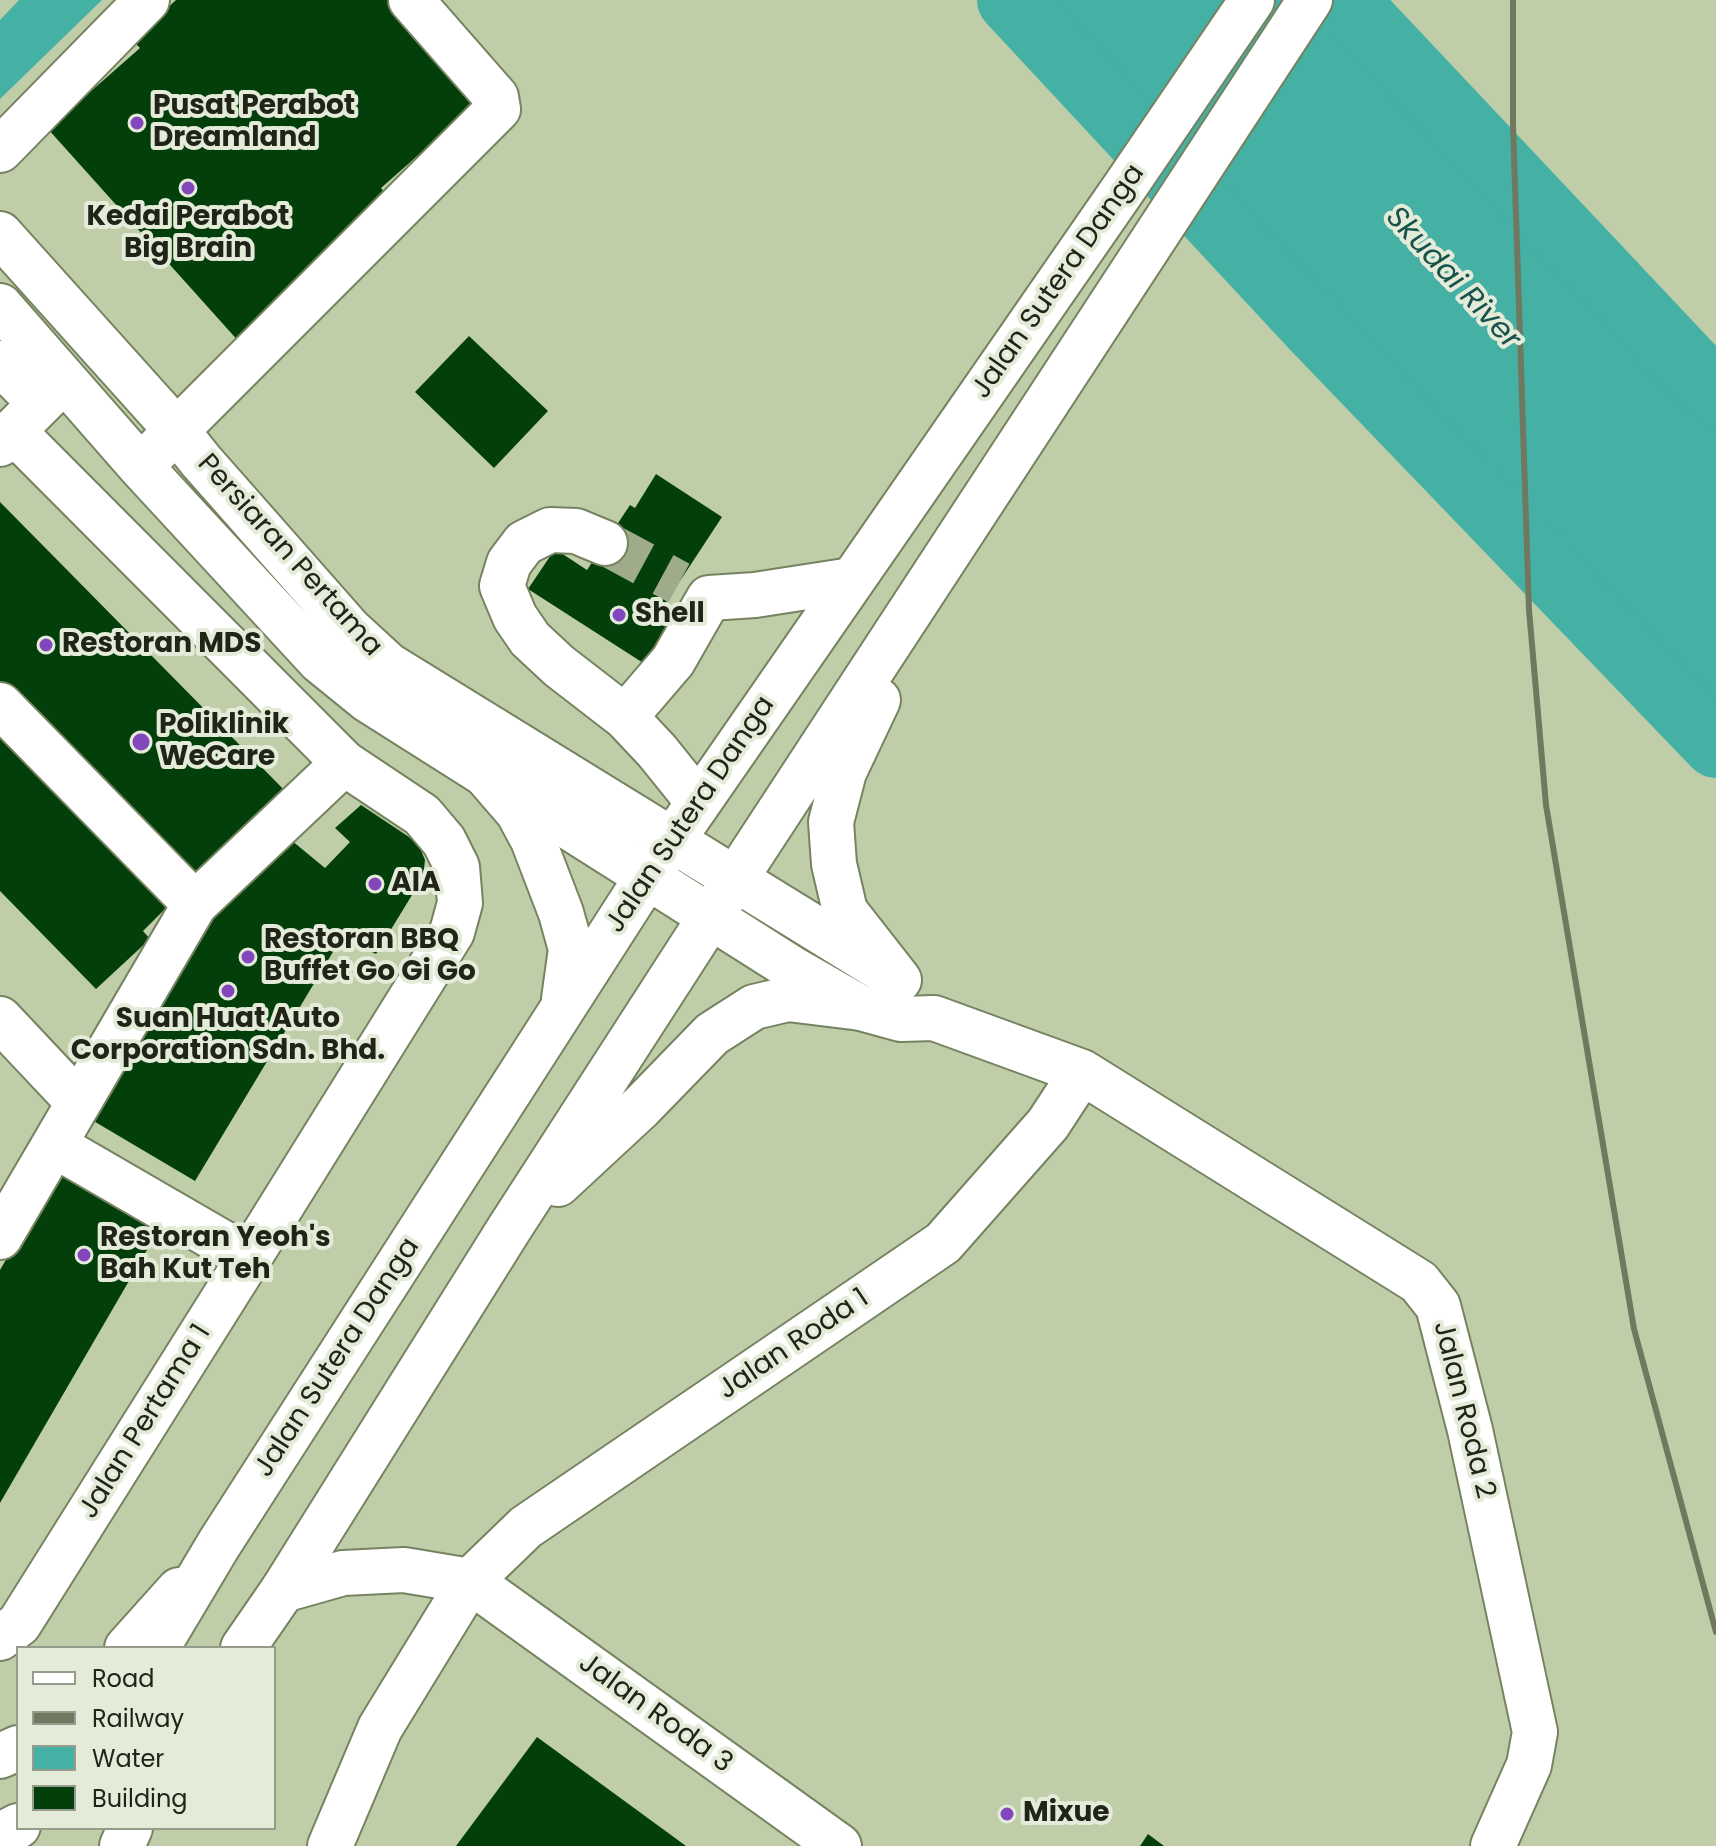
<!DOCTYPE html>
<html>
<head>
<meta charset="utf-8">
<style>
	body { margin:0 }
	#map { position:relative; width:1716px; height:1846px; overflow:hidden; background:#bfcea8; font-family:Poppins,sans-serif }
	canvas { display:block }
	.legend { position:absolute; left:16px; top:1646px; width:260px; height:184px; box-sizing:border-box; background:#e4ebd8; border:2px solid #969c8b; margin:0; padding:10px 14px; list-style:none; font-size:24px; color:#202517 }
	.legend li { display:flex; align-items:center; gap:16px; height:40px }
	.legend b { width:40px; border:2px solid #969c8b }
</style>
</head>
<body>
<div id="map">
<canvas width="1716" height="1846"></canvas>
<ul class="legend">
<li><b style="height:10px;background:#fff"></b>Road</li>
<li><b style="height:10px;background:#6f795f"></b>Railway</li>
<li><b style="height:22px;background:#45b1a4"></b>Water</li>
<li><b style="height:22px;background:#033f0b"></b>Building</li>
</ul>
</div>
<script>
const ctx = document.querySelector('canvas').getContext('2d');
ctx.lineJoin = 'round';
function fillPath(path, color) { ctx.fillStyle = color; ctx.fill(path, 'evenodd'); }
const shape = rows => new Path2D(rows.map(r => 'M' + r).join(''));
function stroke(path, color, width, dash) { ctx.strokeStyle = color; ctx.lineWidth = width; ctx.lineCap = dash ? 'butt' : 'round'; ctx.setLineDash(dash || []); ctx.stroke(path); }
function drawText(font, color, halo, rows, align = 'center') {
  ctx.font = font + ' Poppins,sans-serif'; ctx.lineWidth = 8; ctx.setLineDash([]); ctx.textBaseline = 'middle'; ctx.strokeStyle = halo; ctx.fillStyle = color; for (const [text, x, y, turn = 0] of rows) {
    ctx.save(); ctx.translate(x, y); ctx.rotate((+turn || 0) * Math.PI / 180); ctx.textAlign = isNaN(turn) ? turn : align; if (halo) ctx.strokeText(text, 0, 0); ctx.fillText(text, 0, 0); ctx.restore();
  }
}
fillPath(shape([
	[19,0,102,0,0,99,0,20],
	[1010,0,1345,0,1716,394,1716,745,1314,327]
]), '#45b1a4');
stroke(shape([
	[1010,0,1314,327,1716,745],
	[1345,0,1716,394]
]), '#45b1a4', 66);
fillPath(shape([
	[176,0,399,0,485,96,381,188,388,197,241,344,48,129,140,48,132,40],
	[469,336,548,411,494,468,415,392],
	[656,474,722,517,657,616,677,629,651,668,528,589,555,549,587,570,630,505,635,508],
	[0,502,295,801,186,885,0,696],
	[0,716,177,897,143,931,150,939,96,989,0,891],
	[361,805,418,843,425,860,423,877,376,954,342,937,195,1181,75,1110,199,904,251,882,291,840,325,868,350,842,335,828],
	[56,1173,158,1231,0,1503,0,1270],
	[537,1737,686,1846,456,1846],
	[1148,1834,1164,1846,1140,1846]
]), '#033f0b');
stroke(shape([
	[605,543,679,583]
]), '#9fac8b', 44, [44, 22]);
const minor = shape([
	[0,150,147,0],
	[0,234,177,431,201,461,350,630,388,665,896,978],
	[0,306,140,466,320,661,368,700,793,969,861,1008,901,1019,934,1018,1082,1072,1419,1282,1438,1306,1470,1430,1535,1732,1529,1765,1493,1846],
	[0,363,40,403],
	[0,444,64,380],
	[156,451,498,109,496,97,411,0],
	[605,543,576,531,550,530,524,543,509,563,502,586,515,617,530,639,559,666,625,717],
	[0,705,195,904],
	[698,802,657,751,625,717,673,661,709,598,755,595,852,580],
	[0,1019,78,1102],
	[54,1145,249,1258],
	[0,1237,195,904,344,763],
	[283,1590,343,1573,404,1570,470,1581,839,1846],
	[0,1638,19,1624,249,1258,452,932,460,903,457,867,444,841,422,815,344,763,13,431],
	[127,1648,179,1590],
	[0,1756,18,1748],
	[330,1846,380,1728,470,1581,526,1527,943,1243,1048,1124,1082,1072]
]);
const major = shape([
	[878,700,844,772,831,822,834,864,845,911,899,980],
	[486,775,518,812,533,840,561,913,571,949,564,999],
	[558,1184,641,1107,712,1034,754,1007,788,999,861,1008],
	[157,1648,219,1544,647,877,1122,191,1252,0],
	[243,1648,283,1590,509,1229,711,916,1310,0],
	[0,1835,18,1826],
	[122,1846,130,1828]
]);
stroke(minor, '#768360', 48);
stroke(major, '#768360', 48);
stroke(minor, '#fff', 44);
stroke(major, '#fff', 44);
stroke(shape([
	[1513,0,1513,125,1529,610,1546,805,1634,1329,1716,1632]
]), '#6f795f', 6);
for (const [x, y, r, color] of [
	[137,123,8,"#8347bd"],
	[188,188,8,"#8347bd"],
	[619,615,8,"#8347bd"],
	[46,645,8,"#8347bd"],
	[141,742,10,"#8347bd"],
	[375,884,8,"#8347bd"],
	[248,957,8,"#8347bd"],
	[228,991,8,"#8347bd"],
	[84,1255,8,"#8347bd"],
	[1007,1814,8,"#8347bd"]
]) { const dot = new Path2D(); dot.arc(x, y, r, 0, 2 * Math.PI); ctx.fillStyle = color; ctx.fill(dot); stroke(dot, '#e4ebd8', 3); }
drawText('bold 28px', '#202517', '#e4ebd8', [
	["Pusat Perabot",153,107],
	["Dreamland",153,139],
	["Kedai Perabot",188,218,"center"],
	["Big Brain",188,250,"center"],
	["Shell",635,615],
	["Restoran MDS",62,645],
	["Poliklinik",159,726],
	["WeCare",159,758],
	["AIA",391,884],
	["Restoran BBQ",264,941],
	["Buffet Go Gi Go",264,973],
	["Suan Huat Auto",228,1020,"center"],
	["Corporation Sdn. Bhd.",228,1052,"center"],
	["Restoran Yeoh's",100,1239],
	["Bah Kut Teh",100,1271],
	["Mixue",1023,1814]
], 'left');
drawText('28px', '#202517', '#e4ebd8', [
	["Jalan Sutera Danga",1059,282,-55],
	["Persiaran Pertama",289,556,48],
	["Jalan Sutera Danga",691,815,-56],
	["Jalan Roda 1",794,1345,-34],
	["Jalan Sutera Danga",338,1358,-57],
	["Jalan Roda 2",1463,1410,76],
	["Jalan Pertama 1",146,1422,-58],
	["Jalan Roda 3",655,1714,36]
]);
drawText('italic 30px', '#16534c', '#e4ebd8', [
	["Skudai River",1452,279,47]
]);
</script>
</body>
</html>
